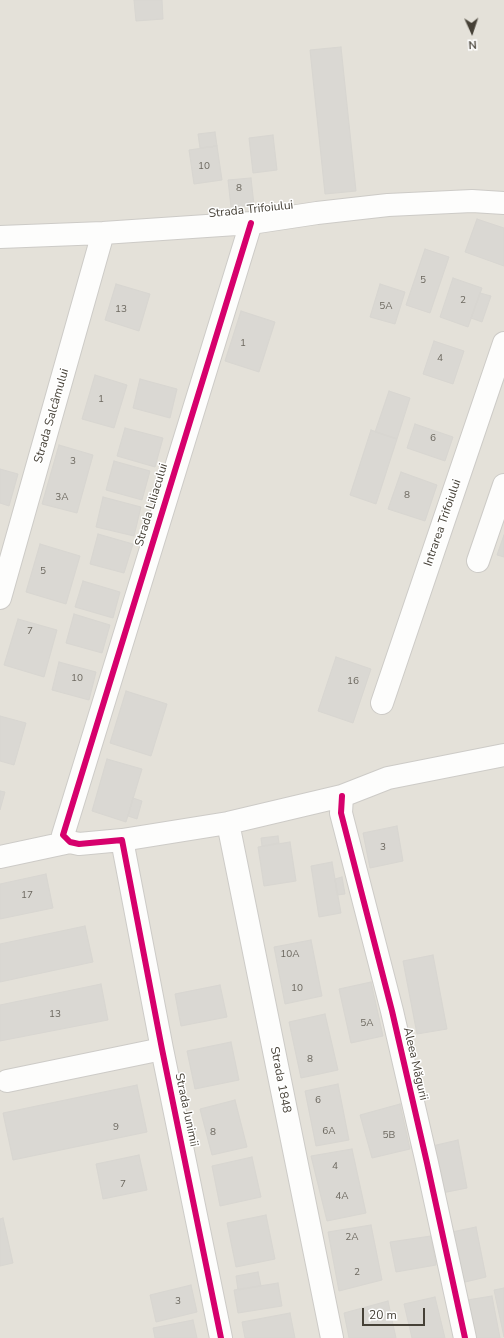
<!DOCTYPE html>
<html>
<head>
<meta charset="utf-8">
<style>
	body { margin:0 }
	#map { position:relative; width:504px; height:1338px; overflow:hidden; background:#f0efeb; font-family:"Nunito Sans",sans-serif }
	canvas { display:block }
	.north { position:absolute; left:452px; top:12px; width:40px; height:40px; -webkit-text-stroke:3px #fff; paint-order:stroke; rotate:177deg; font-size:11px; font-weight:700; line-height:16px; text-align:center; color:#464137 }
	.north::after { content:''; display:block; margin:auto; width:14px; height:18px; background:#464137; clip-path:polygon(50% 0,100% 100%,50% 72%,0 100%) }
	.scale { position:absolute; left:362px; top:1308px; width:63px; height:18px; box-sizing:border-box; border:2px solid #464137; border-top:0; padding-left:5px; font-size:12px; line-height:14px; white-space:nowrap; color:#464137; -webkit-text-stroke:3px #fff; paint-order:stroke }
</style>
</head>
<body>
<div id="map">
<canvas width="504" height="1338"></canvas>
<div class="north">N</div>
<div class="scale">20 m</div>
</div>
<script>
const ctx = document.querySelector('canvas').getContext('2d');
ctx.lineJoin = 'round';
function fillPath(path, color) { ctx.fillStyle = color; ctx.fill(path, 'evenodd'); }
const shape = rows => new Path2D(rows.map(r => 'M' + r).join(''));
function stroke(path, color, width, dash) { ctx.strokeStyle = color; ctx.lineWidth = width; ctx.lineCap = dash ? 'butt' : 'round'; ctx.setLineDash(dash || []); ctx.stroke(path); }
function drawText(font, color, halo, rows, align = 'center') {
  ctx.font = font + ' "Nunito Sans",sans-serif'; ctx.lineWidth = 3; ctx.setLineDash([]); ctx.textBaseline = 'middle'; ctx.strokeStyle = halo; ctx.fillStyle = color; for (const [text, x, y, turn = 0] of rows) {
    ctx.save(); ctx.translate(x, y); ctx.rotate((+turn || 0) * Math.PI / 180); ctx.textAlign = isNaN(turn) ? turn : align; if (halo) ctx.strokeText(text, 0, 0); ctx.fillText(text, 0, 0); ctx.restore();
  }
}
fillPath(shape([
	[0,0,504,0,504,1338,0,1338]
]), '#e4e1d9');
const building = shape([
	[134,0,162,0,163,19,136,21,134,0],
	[341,47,356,191,325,194,310,50,341,47],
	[215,132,217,146,200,148,198,134,215,132],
	[273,135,277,170,253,173,249,138,273,135],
	[217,146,222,180,194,184,189,150,217,146],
	[251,178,254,205,231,207,228,180,251,178],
	[477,219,504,228,504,266,465,252,477,219],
	[425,249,449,257,430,313,406,305,425,249],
	[453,278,482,288,468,327,440,317,453,278],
	[116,284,150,294,139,331,105,320,116,284],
	[380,284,405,292,395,324,370,317,380,284],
	[480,293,491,296,482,322,471,318,480,293],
	[241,311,275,322,259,372,225,361,241,311],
	[434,341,464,351,453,384,423,374,434,341],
	[95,375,127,385,114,428,82,419,95,375],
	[140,379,177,389,170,418,133,408,140,379],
	[389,391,410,398,397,439,375,432,389,391],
	[415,424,453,437,445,461,407,448,415,424],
	[125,428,163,438,155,467,117,456,125,428],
	[371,430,397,439,376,504,350,495,371,430],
	[59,445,93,455,77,513,42,504,59,445],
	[114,461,150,471,142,500,106,490,114,461],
	[0,469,18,474,9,506,0,503,0,469],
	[401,472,437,485,425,521,388,509,401,472],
	[103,497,141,507,134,536,96,527,103,497],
	[98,534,133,544,124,573,90,564,98,534],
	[504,535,504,557,497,555,504,535],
	[40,544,80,556,66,604,26,592,40,544],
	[83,581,120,592,113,618,75,607,83,581],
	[74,614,110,625,102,653,66,643,74,614],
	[18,619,57,630,44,677,4,665,18,619],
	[336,657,371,669,353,723,318,711,336,657],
	[59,662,96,672,89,700,52,690,59,662],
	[126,691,167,704,151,756,110,743,126,691],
	[0,716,26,723,14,765,0,761,0,716],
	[107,759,142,769,126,822,92,811,107,759],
	[0,791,5,792,0,810,0,791],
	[133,798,142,801,137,819,128,816,133,798],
	[397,826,403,861,370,868,363,833,397,826],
	[278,836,279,843,262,846,261,838,278,836],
	[290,842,296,881,264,886,258,847,290,842],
	[332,862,341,913,319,917,311,866,332,862],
	[46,874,53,908,0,919,0,884,46,874],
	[342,877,345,894,337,895,335,879,342,877],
	[85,926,93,962,0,982,0,944,85,926],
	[311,940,322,996,285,1004,274,947,311,940],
	[433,955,447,1029,417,1034,403,961,433,955],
	[371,982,383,1036,351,1043,339,989,371,982],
	[101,984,108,1020,0,1041,0,1005,101,984],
	[220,985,227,1017,181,1026,175,994,220,985],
	[325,1014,338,1070,301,1078,289,1022,325,1014],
	[231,1042,239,1080,195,1089,187,1051,231,1042],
	[338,1084,349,1140,316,1146,305,1091,338,1084],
	[137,1085,147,1132,13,1160,3,1113,137,1085],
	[235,1100,247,1147,212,1155,200,1109,235,1100],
	[400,1104,410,1149,372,1158,360,1115,400,1104],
	[458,1140,467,1188,437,1194,428,1147,458,1140],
	[352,1149,366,1213,327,1221,311,1156,352,1149],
	[139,1155,147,1190,103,1199,96,1164,139,1155],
	[252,1157,261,1197,220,1206,212,1166,252,1157],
	[266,1215,275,1259,236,1267,227,1223,266,1215],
	[3,1218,13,1263,0,1266,0,1219,3,1218],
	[371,1225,382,1280,339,1291,328,1232,371,1225],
	[476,1227,486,1277,457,1284,447,1233,476,1227],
	[431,1236,436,1265,396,1272,390,1242,431,1236],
	[258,1272,261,1286,238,1290,236,1276,258,1272],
	[278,1283,282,1306,238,1313,234,1290,278,1283],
	[191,1285,197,1312,156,1322,150,1295,191,1285],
	[504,1288,504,1337,494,1290,504,1288],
	[492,1296,500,1338,468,1338,461,1301,492,1296],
	[435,1297,445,1338,412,1338,404,1304,435,1297],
	[388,1301,396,1338,349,1338,344,1313,388,1301],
	[290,1313,295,1338,245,1338,242,1322,290,1313],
	[193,1320,197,1338,155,1338,153,1328,193,1320]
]);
fillPath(building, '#dad8d3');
stroke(building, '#d8d6d1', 1);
const minor = shape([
	[0,237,103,233,251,223,317,213,388,205,472,201,504,203],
	[478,561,504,485],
	[0,598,103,233],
	[382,703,504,343],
	[342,796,341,813,392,1011,427,1163,465,1338],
	[228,823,332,1338],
	[122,840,228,823,342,796,388,778,504,755],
	[0,857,70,842],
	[7,1081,162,1049],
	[221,1338,162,1049,122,840,79,844,70,842,63,835,251,223]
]);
stroke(minor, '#cdcbc7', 24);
stroke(minor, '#fdfdfc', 22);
stroke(shape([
	[342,796,341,813,392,1011,427,1163,465,1338],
	[221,1338,162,1049,122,840,79,844,70,842,63,835,251,223]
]), '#d6006c', 6);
drawText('10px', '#6c685f', null, [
	["10",204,167],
	["8",239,189],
	["5",423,281],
	["2",463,301],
	["5A",386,307],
	["13",121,310],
	["1",243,344],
	["4",440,359],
	["1",101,400],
	["6",433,439],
	["3",73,462],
	["8",407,496],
	["3A",62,498],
	["5",43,572],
	["7",30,632],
	["10",77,679],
	["16",353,682],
	["3",383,848],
	["17",27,896],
	["10A",290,955],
	["10",297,989],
	["13",55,1015],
	["5A",367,1024],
	["8",310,1060],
	["6",318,1101],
	["9",116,1128],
	["6A",329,1132],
	["8",213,1133],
	["5B",389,1136],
	["4",335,1167],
	["7",123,1185],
	["4A",342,1197],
	["2A",352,1238],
	["2",357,1273],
	["3",178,1302]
]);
drawText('12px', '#464137', '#fff', [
	["Strada Trifoiului",251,210,-6],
	["Strada Salcâmului",52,416,-74],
	["Strada Liliacului",152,505,-73],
	["Intrarea Trifoiului",443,523,-71],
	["Aleea Măgurii",415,1064,77],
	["Strada 1848",280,1080,79],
	["Strada Junimii",186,1110,78]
]);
</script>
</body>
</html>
